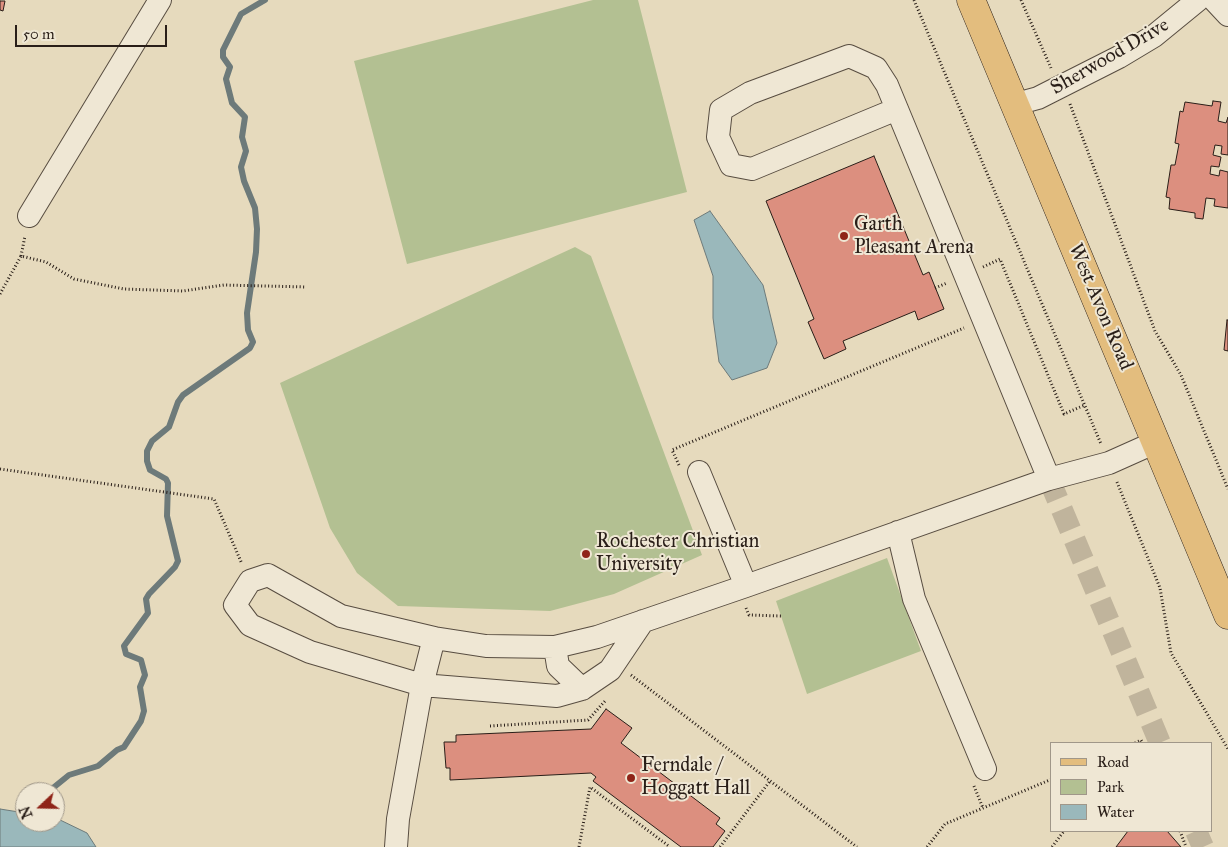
<!DOCTYPE html>
<html>
<head>
<meta charset="utf-8">
<style>
	body { margin:0 }
	#map { position:relative; width:1228px; height:847px; overflow:hidden; background:#e6dabd; font-family:"IM FELL Great Primer",serif }
	canvas { display:block }
	.legend { position:absolute; left:1050px; top:742px; width:162px; height:90px; box-sizing:border-box; background:#efe7d4; border:1px solid #a09789; margin:0; padding:6px 9px; list-style:none; font-size:15px; color:#291e18 }
	.legend li { display:flex; align-items:center; gap:10px; height:25px }
	.legend b { width:25px; border:1px solid #a09789 }
	.north { position:absolute; left:15px; top:782px; width:50px; height:50px; box-sizing:border-box; background:#efe7d4; border:1px solid #a09789; border-radius:50%; rotate:249deg; font-size:14px; font-weight:700; line-height:20px; text-align:center; color:#291e18 }
	.north::after { content:''; display:block; margin:auto; width:18px; height:22px; background:#8f2418; clip-path:polygon(50% 0,100% 100%,50% 72%,0 100%) }
	.scale { position:absolute; left:15px; top:25px; width:152px; height:22px; box-sizing:border-box; border:2px solid #291e18; border-top:0; padding-left:6px; font-size:15px; line-height:18px; white-space:nowrap; color:#291e18; -webkit-text-stroke:4px #efe7d4; paint-order:stroke }
</style>
</head>
<body>
<div id="map">
<canvas width="1228" height="847"></canvas>
<ul class="legend">
<li><b style="height:6px;background:#e3bd7e"></b>Road</li>
<li><b style="height:14px;background:#b3c092"></b>Park</li>
<li><b style="height:14px;background:#9ab8bb"></b>Water</li>
</ul>
<div class="north">N</div>
<div class="scale">50 m</div>
</div>
<script>
const ctx = document.querySelector('canvas').getContext('2d');
ctx.lineJoin = 'round';
function fillPath(path, color) { ctx.fillStyle = color; ctx.fill(path, 'evenodd'); }
const shape = rows => new Path2D(rows.map(r => 'M' + r).join(''));
function stroke(path, color, width, dash) { ctx.strokeStyle = color; ctx.lineWidth = width; ctx.lineCap = dash ? 'butt' : 'round'; ctx.setLineDash(dash || []); ctx.stroke(path); }
function drawText(font, color, halo, rows, align = 'center') {
  ctx.font = font + ' "IM FELL Great Primer",serif'; ctx.lineWidth = 4; ctx.setLineDash([]); ctx.textBaseline = 'middle'; ctx.strokeStyle = halo; ctx.fillStyle = color; for (const [text, x, y, turn = 0] of rows) {
    ctx.save(); ctx.translate(x, y); ctx.rotate((+turn || 0) * Math.PI / 180); ctx.textAlign = isNaN(turn) ? turn : align; if (halo) ctx.strokeText(text, 0, 0); ctx.fillText(text, 0, 0); ctx.restore();
  }
}
fillPath(shape([
	[593,0,638,0,687,192,407,264,354,61],
	[575,247,591,256,702,555,614,594,550,611,398,606,357,573,330,528,280,383],
	[887,558,921,651,807,694,776,601]
]), '#b3c092');
const water = shape([
	[710,211,763,285,777,343,767,368,732,380,719,362,713,318,713,276,694,220,710,211],
	[0,809,25,813,25,822,55,822,56,818,87,833,96,847,0,847,0,809]
]);
fillPath(water, '#9ab8bb');
stroke(water, '#6d7a7a', 1);
stroke(shape([
	[48,792,69,775,98,766,117,750,124,747,141,721,144,711,140,687,145,675,141,660,126,654,124,646,148,613,146,599,149,594,175,567,178,561,167,516,168,483,166,479,150,470,147,461,147,451,152,441,169,427,178,402,183,395,250,348,253,342,248,330,247,313,256,252,257,229,255,208,244,181,241,167,246,151,242,137,245,117,232,103,226,79,230,67,223,57,223,50,241,14,265,0]
]), '#6d7a7a', 6);
const building = shape([
	[0,1,5,1,3,11,0,10,0,1],
	[1213,101,1221,102,1218,121,1226,123,1228,117,1228,155,1221,154,1222,146,1215,145,1213,155,1221,157,1219,167,1211,166,1210,174,1219,176,1220,170,1228,172,1228,208,1214,206,1215,199,1206,198,1203,219,1195,218,1195,213,1169,209,1170,198,1166,197,1171,165,1175,165,1179,144,1175,143,1180,111,1183,112,1185,102,1212,106,1213,101],
	[874,156,923,275,929,272,944,309,918,320,915,311,843,341,846,349,824,359,808,322,814,319,766,201,874,156],
	[1227,320,1228,320,1228,351,1224,350,1227,320],
	[606,709,632,728,621,743,720,818,716,824,725,831,713,847,681,847,593,781,596,777,591,773,450,780,450,768,446,768,444,742,456,742,456,735,591,729,606,709],
	[1128,831,1167,831,1181,847,1116,847,1128,831]
]);
fillPath(building, '#dc8f7f');
stroke(building, '#291e18', 1);
stroke(shape([
	[1049,479,1160,743],
	[1196,831,1203,847]
]), '#c0b49c', 22, [22, 11]);
const minor = shape([
	[1214,0,1228,15],
	[1016,104,1038,98,1119,57,1154,36,1198,0],
	[897,109,752,169,731,165,718,137,721,110,750,93,849,56,876,68,887,85,911,143,1049,479],
	[29,216,160,0],
	[699,472,746,586],
	[898,532,914,599,985,769],
	[434,638,422,685,557,696,582,689,558,666,555,647],
	[582,689,610,670,643,621],
	[396,847,398,819,422,685,310,652,250,625,235,605,250,581,268,575,341,616,434,638,486,646,555,647,597,637,746,586,1049,479,1109,463,1156,442]
]);
const major = shape([
	[971,0,1228,615]
]);
stroke(minor, '#584d41', 24);
stroke(major, '#291e18', 29);
stroke(shape([
	[914,0,1101,444],
	[1021,0,1051,68],
	[1070,104,1155,331,1181,375,1228,489],
	[21,256,25,236],
	[983,267,1000,259,1064,414,1085,405],
	[935,288,947,283],
	[0,294,21,256,46,262,74,279,124,289,183,291,224,285,306,287],
	[679,465,672,450,964,328],
	[0,469,214,499,242,564],
	[1117,482,1160,588,1171,653,1228,749],
	[746,608,749,615,781,616],
	[631,675,857,847],
	[490,726,588,720,605,701],
	[1135,743,1141,740,1143,743],
	[974,786,983,808],
	[1180,831,1186,847],
	[579,847,590,787,670,847],
	[720,847,770,781],
	[927,847,945,824,1052,779],
	[1052,847,1064,831]
]), '#291e18', 3, [1, 2.5]);
stroke(minor, '#efe7d4', 22);
stroke(major, '#e3bd7e', 28);
for (const [x, y, r, color] of [
	[844,236,5,"#8f2418"],
	[586,554,5,"#8f2418"],
	[631,778,5,"#8f2418"]
]) { const dot = new Path2D(); dot.arc(x, y, r, 0, 2 * Math.PI); ctx.fillStyle = color; ctx.fill(dot); stroke(dot, '#efe7d4', 2); }
drawText('20px', '#291e18', '#efe7d4', [
	["Sherwood Drive",1110,57,-30],
	["West Avon Road",1100,307,67]
]);
drawText('20px', '#291e18', '#efe7d4', [
	["Garth",854,225],
	["Pleasant Arena",854,248],
	["Rochester Christian",596,542],
	["University",596,565],
	["Ferndale /",641,766],
	["Hoggatt Hall",641,789]
], 'left');
</script>
</body>
</html>
